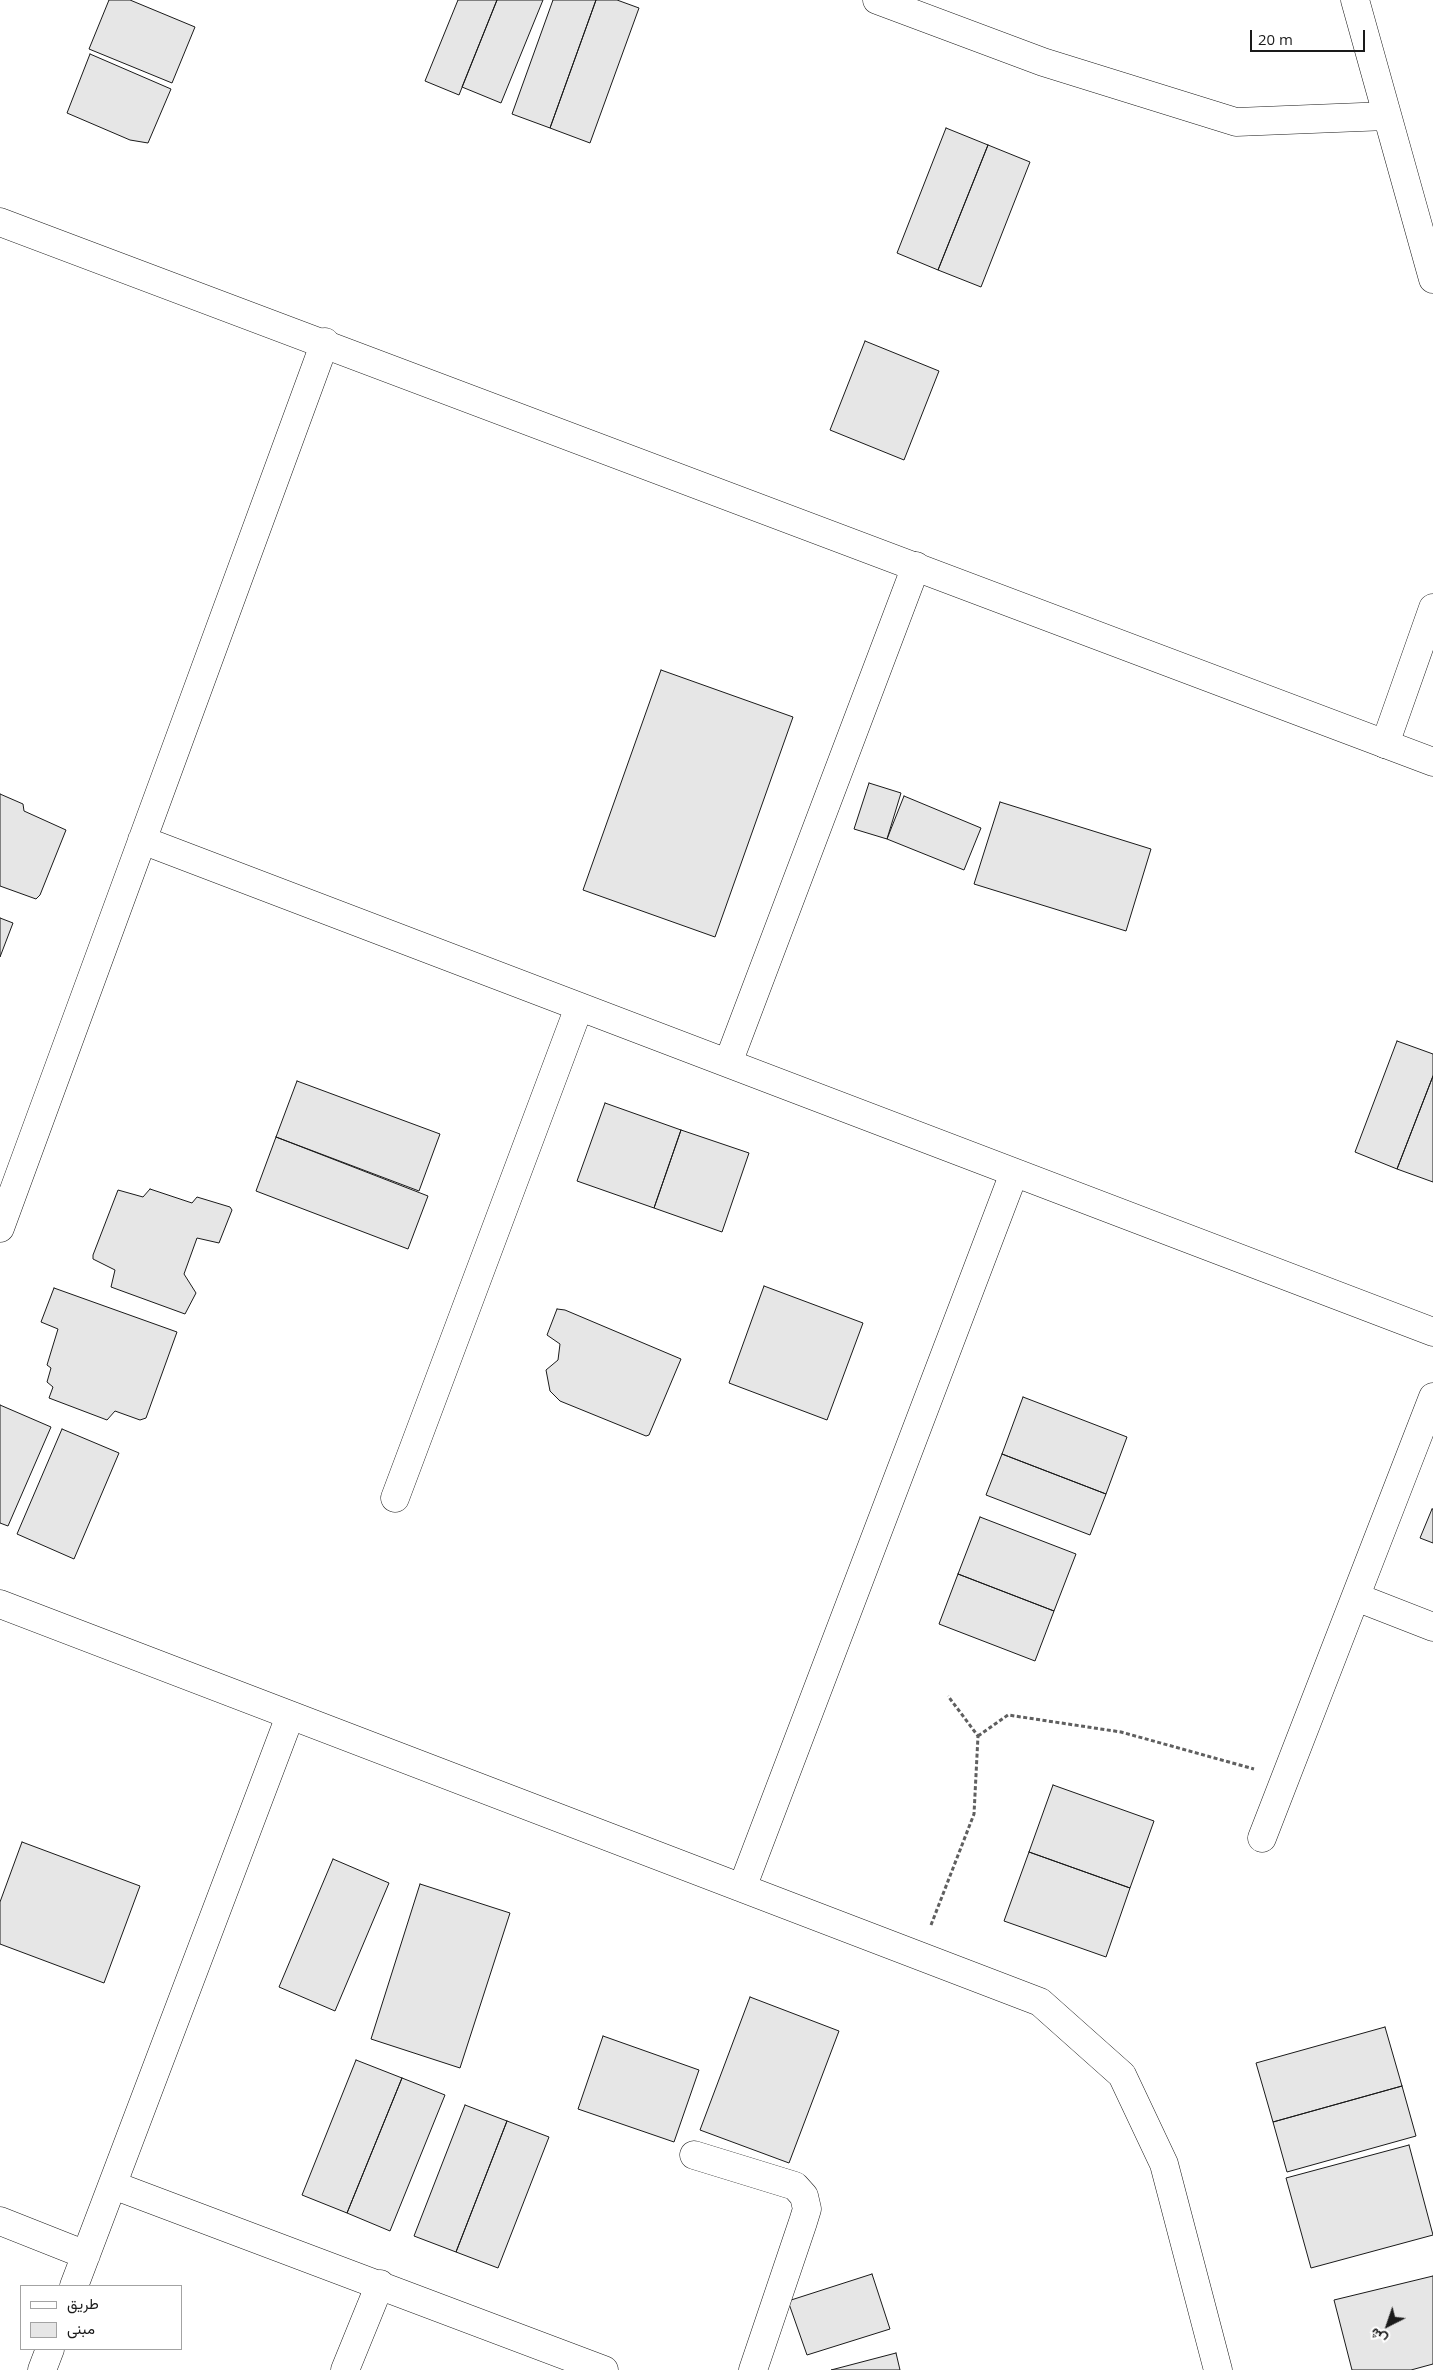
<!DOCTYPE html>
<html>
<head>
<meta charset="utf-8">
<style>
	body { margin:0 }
	#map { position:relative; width:1433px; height:2370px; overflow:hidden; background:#fff; font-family:"Open Sans",Vazirmatn,sans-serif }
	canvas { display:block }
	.legend { position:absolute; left:20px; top:2285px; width:162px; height:65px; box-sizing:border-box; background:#fff; border:1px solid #a3a3a3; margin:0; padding:6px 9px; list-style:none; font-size:15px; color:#1a1a1a }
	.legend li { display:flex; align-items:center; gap:10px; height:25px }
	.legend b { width:25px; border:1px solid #a3a3a3 }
	.north { position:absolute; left:1363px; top:2300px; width:50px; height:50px; -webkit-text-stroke:4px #fff; paint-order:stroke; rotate:221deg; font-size:14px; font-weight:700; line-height:20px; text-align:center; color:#1a1a1a }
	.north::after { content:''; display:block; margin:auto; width:18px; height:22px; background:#1a1a1a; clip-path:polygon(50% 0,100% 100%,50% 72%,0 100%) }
	.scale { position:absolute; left:1250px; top:30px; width:115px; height:22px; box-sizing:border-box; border:2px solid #1a1a1a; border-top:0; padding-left:6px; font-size:15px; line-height:18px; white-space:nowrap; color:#1a1a1a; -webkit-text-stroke:4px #fff; paint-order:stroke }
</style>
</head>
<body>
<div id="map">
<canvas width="1433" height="2370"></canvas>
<ul class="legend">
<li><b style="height:6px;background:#fff"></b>طريق</li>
<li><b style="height:14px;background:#e6e6e6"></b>مبنى</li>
</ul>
<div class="north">ش</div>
<div class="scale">20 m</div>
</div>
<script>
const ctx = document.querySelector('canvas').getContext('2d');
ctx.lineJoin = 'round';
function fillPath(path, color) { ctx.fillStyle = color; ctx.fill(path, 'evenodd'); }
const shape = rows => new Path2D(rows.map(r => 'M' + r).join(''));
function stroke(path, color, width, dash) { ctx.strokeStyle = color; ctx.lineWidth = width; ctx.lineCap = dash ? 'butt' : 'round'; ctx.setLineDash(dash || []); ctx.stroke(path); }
const building = shape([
	[109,0,130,0,195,27,172,83,89,49,109,0],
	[458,0,497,0,459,95,425,81,458,0],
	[497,0,543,0,501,103,462,87,497,0],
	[553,0,596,0,550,128,512,114,553,0],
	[596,0,617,0,639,8,590,143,550,128,596,0],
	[90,54,171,89,148,143,130,140,67,113,90,54],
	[946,128,988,145,938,270,897,253,946,128],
	[988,145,1030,162,981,287,938,270,988,145],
	[865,341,939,371,904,460,830,430,865,341],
	[661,670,793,717,715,937,583,890,661,670],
	[869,783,901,793,887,839,854,829,869,783],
	[0,794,23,804,24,811,66,830,40,895,36,899,0,886,0,794],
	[904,796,981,828,964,870,887,839,904,796],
	[1000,802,1151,849,1126,931,974,884,1000,802],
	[0,918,13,923,0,957,0,918],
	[1397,1041,1433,1054,1433,1076,1397,1169,1355,1152,1397,1041],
	[1433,1076,1433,1182,1397,1169,1433,1076],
	[297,1081,440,1134,419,1191,276,1137,297,1081],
	[605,1103,681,1130,654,1208,577,1181,605,1103],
	[681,1130,749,1153,722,1232,654,1208,681,1130],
	[276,1137,428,1196,408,1249,256,1191,276,1137],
	[150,1189,192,1203,197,1197,230,1207,232,1210,219,1243,197,1238,184,1274,196,1293,185,1314,111,1287,115,1270,93,1259,93,1255,118,1190,143,1197,150,1189],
	[764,1286,863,1323,827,1420,729,1383,764,1286],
	[54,1288,177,1332,146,1418,140,1420,115,1411,107,1420,49,1398,53,1387,47,1382,51,1368,47,1365,58,1329,41,1322,54,1288],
	[557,1309,565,1310,681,1359,649,1435,646,1436,560,1401,550,1391,546,1370,558,1360,560,1344,547,1335,557,1309],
	[1023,1397,1127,1437,1106,1494,1002,1454,1023,1397],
	[0,1405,51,1427,8,1526,0,1523,0,1405],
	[62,1429,119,1453,74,1559,17,1534,62,1429],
	[1002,1454,1106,1494,1090,1535,986,1495,1002,1454],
	[1432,1509,1433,1509,1433,1543,1420,1538,1432,1509],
	[980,1517,1076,1554,1054,1611,958,1574,980,1517],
	[958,1574,1054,1611,1035,1661,939,1624,958,1574],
	[1053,1785,1154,1821,1130,1888,1029,1852,1053,1785],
	[22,1842,140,1886,104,1983,0,1944,0,1902,22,1842],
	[1029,1852,1130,1888,1106,1957,1004,1921,1029,1852],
	[333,1859,389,1883,335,2011,279,1987,333,1859],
	[420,1884,510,1913,460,2068,371,2039,420,1884],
	[750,1997,839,2031,789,2163,700,2130,750,1997],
	[1385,2027,1402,2086,1273,2122,1256,2063,1385,2027],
	[603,2036,699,2070,674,2142,578,2109,603,2036],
	[356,2060,402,2078,347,2213,302,2195,356,2060],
	[402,2078,445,2095,390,2231,347,2213,402,2078],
	[1402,2086,1416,2136,1287,2172,1273,2122,1402,2086],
	[465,2105,507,2121,456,2252,414,2236,465,2105],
	[507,2121,549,2137,498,2268,456,2252,507,2121],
	[1409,2145,1433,2235,1311,2268,1286,2178,1409,2145],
	[872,2274,890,2329,807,2355,788,2301,872,2274],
	[1433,2276,1433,2364,1411,2370,1352,2370,1334,2300,1433,2276],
	[896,2353,900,2370,831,2370,896,2353]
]);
fillPath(building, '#e6e6e6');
stroke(building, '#1a1a1a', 1);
const street = shape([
	[877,0,1043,62,1236,122,1387,116],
	[1355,0,1433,279],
	[1385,744,1433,608],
	[142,840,1433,1332],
	[728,1063,916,566],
	[0,1228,325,342],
	[395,1498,579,1007],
	[1356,1597,1433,1627],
	[0,1604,1040,2002,1122,2075,1164,2164,1218,2370],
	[1262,1838,1433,1397],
	[742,1888,1014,1173],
	[694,2155,795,2186,804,2196,807,2209,803,2222,753,2370],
	[113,2185,604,2370],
	[0,2221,86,2255],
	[74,2286,290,1716],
	[42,2370,50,2349],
	[345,2370,380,2284]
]);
const secondary = shape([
	[0,222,1433,762]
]);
stroke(street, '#1a1a1a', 29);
stroke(secondary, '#1a1a1a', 29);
stroke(shape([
	[978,1736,1008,1715,1121,1732,1254,1769],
	[931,1925,974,1814,978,1736,948,1696]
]), '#5f5f5f', 3, [4, 2.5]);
stroke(street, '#fff', 28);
stroke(secondary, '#fff', 28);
</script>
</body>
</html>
